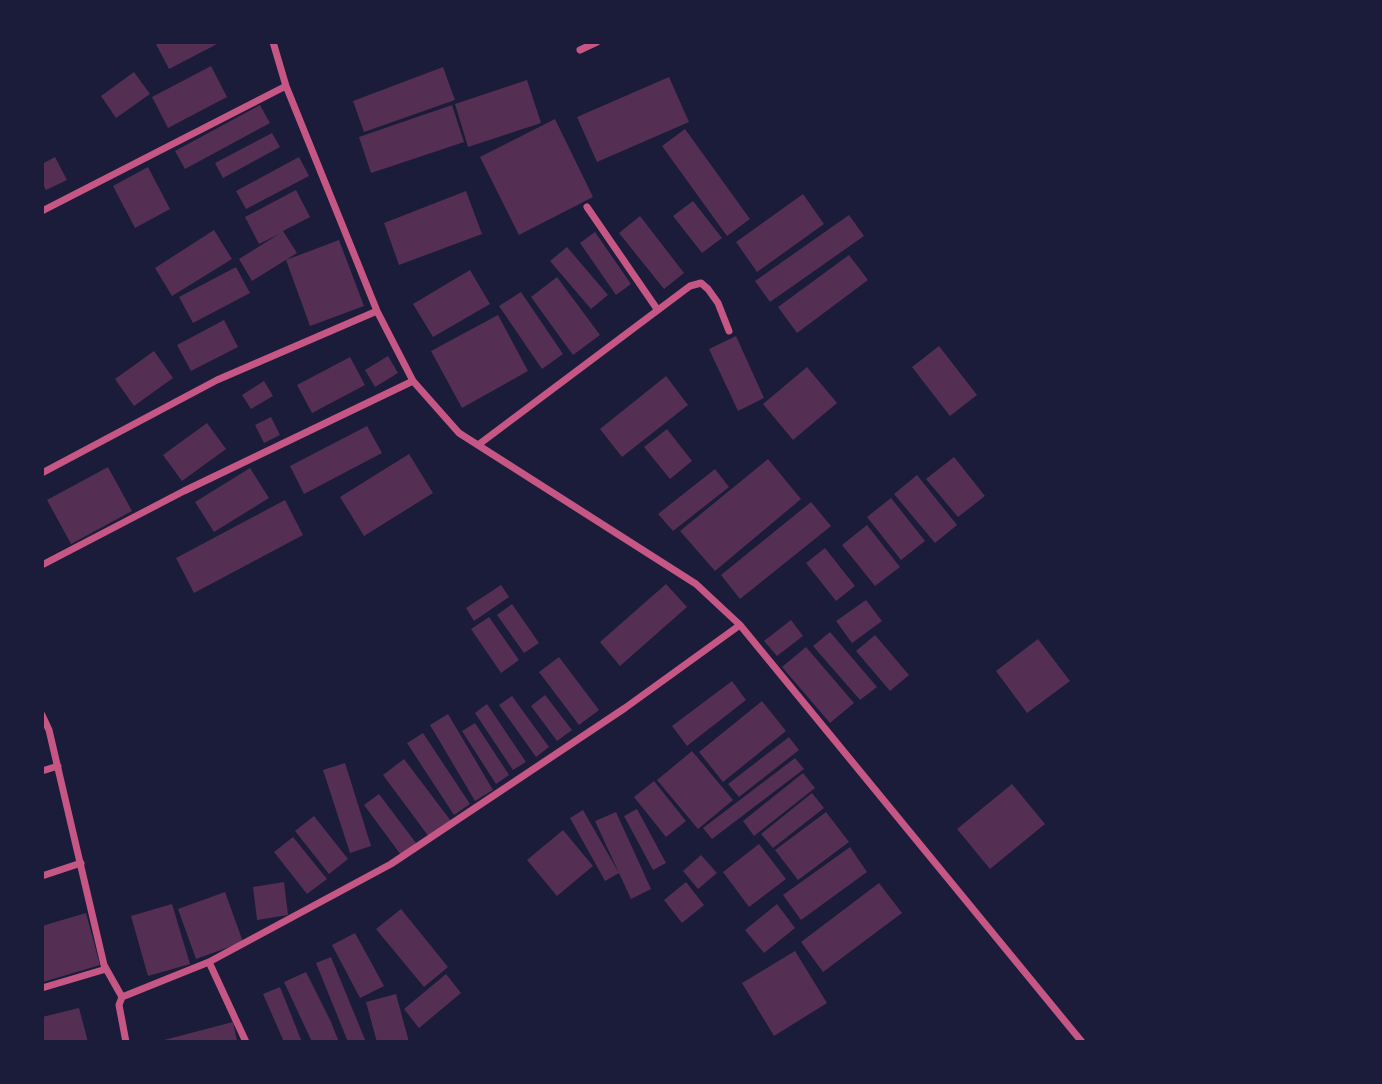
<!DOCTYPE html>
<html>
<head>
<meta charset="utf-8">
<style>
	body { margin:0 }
	#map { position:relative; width:1382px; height:1084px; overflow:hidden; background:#1b1b3a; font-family:Roboto,sans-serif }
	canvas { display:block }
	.frame { position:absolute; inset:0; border:44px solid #1b1b3a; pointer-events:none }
</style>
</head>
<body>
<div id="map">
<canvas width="1382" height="1084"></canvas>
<div class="frame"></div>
</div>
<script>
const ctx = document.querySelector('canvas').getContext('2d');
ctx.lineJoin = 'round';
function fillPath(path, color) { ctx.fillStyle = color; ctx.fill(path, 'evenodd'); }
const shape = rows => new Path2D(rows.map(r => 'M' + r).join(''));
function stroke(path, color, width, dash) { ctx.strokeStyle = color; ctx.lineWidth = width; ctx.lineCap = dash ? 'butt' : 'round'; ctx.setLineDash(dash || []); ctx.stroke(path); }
fillPath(shape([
	[160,42,221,42,169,69,156,44],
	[211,66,227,97,168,128,152,97],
	[443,67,455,100,364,132,353,101],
	[134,72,150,94,116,118,101,96],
	[669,77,689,122,597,162,577,117],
	[527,80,541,123,468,147,455,104],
	[260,105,270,123,185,169,175,151],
	[452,105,464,142,371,173,359,137],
	[555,119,593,197,519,235,480,157],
	[685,129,750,219,727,236,662,146],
	[272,133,280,147,223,178,215,163],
	[55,157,67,180,46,190,42,182,42,164],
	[299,157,309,176,246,209,236,191],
	[148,167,170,209,135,228,113,186],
	[296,190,310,217,283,231,297,253,252,281,239,259,279,234,259,244,245,217],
	[466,191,482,234,399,265,384,223],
	[803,194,824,224,757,272,736,242],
	[693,201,722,238,702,253,673,216],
	[849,215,864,236,770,302,755,281],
	[640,216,684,273,664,289,619,233],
	[214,230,232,259,172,296,155,268],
	[595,232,631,284,616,295,580,243],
	[339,240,364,306,310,326,286,260],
	[567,247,608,295,591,309,550,261],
	[849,255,868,280,797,333,778,307],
	[236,267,250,293,193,323,179,297],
	[470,270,490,304,433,337,413,304],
	[557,277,600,335,573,355,531,297],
	[521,292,563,354,542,369,499,306],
	[498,315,528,371,462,408,431,351],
	[224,320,238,347,191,371,177,345],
	[736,336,764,398,738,411,709,349],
	[939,346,977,395,950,416,912,367],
	[154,351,173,378,134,406,115,379],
	[388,356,398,373,375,387,365,370],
	[350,357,365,385,312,413,297,385],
	[807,367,837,403,793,440,763,404],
	[666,376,688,405,622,457,600,429],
	[264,381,273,396,251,409,242,395],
	[271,417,280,435,264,443,255,425],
	[207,423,226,449,182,481,163,455],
	[367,426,382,453,304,494,290,466],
	[667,429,692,461,670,479,644,447],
	[409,454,433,493,364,536,340,497],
	[954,457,985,496,958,517,926,479],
	[768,459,801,499,715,571,680,531],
	[108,467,132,511,71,544,47,500],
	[250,468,269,498,214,532,195,502],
	[715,469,729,487,673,531,658,514],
	[917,475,957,525,935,543,894,494],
	[891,498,925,541,901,560,867,517],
	[285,500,303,535,194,593,176,558],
	[811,502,831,526,740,599,721,575],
	[867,525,900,567,875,586,842,545],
	[825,548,855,586,836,601,806,563],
	[666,584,687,607,620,666,600,642],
	[501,585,509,597,474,621,466,608],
	[866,600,882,621,852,643,836,621],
	[512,604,539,643,524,653,497,615],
	[489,617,519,660,501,673,471,629],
	[791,620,803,636,777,656,764,641],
	[830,632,877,687,860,700,813,646],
	[875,635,909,675,890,691,856,651],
	[1038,639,1070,681,1027,713,996,671],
	[806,647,854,703,830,723,782,667],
	[559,657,599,710,579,725,539,672],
	[732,681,746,700,687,746,672,726],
	[545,695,572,730,557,741,531,706],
	[512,696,549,747,536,757,499,705],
	[762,701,786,731,723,782,699,752],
	[487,704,526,762,513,770,475,713],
	[448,714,493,790,475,801,430,725],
	[475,723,509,775,496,784,462,731],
	[423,733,470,804,454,815,407,743],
	[789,737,799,750,739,797,728,784],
	[692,751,733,800,698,829,657,780],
	[795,758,804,769,712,839,703,828],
	[404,759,451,821,429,837,383,775],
	[345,763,371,846,350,853,323,770],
	[803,773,815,788,754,836,743,821],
	[654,781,686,821,666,837,634,797],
	[1012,784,1045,824,990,869,957,829],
	[812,793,824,808,773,848,761,834],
	[379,794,416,843,401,855,364,805],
	[637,809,666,863,653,870,624,816],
	[583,810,619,873,605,881,570,818],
	[616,812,651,889,631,899,595,821],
	[826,812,849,842,798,880,775,850],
	[314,816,348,859,329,874,295,831],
	[563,830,593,866,557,896,527,860],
	[293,837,327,879,307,894,274,852],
	[759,844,786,879,749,907,723,872],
	[850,847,867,872,801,920,783,895],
	[701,855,717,873,698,889,683,871],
	[284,882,288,915,257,920,253,887],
	[686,882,704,905,682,923,664,900],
	[879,883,902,913,823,972,801,942],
	[225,892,243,942,196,959,178,909],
	[172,904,190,964,148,976,131,916],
	[777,904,795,928,764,953,745,930],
	[401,909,448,967,424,987,376,929],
	[86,913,100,965,43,982,42,926],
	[355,933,384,986,360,998,332,945],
	[795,951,827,1003,774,1036,742,983],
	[331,957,366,1042,348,1042,316,963],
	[306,972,331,1022,339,1042,312,1042,284,982],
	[446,974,461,993,419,1028,404,1009],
	[280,987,302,1042,284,1042,263,994],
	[396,994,409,1042,377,1042,366,1002],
	[79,1008,88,1042,42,1042,42,1017],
	[233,1022,237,1041,164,1042,164,1040]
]), '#542f53');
stroke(shape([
	[273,42,286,86,377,311,413,381,459,433,696,584,740,625,1082,1042],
	[580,50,597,42],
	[587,207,657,309],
	[42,211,286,86],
	[478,445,690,286,701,283,708,289,718,303,729,331],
	[42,473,217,380,377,311],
	[42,565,184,491,413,381],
	[42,715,49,730,104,965,122,997],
	[42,771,58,766],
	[42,876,81,863],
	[209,962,246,1042],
	[42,988,106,969],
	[126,1042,119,1005,122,997,209,962,391,864,625,708,740,625]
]), '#c65784', 7);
</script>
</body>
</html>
